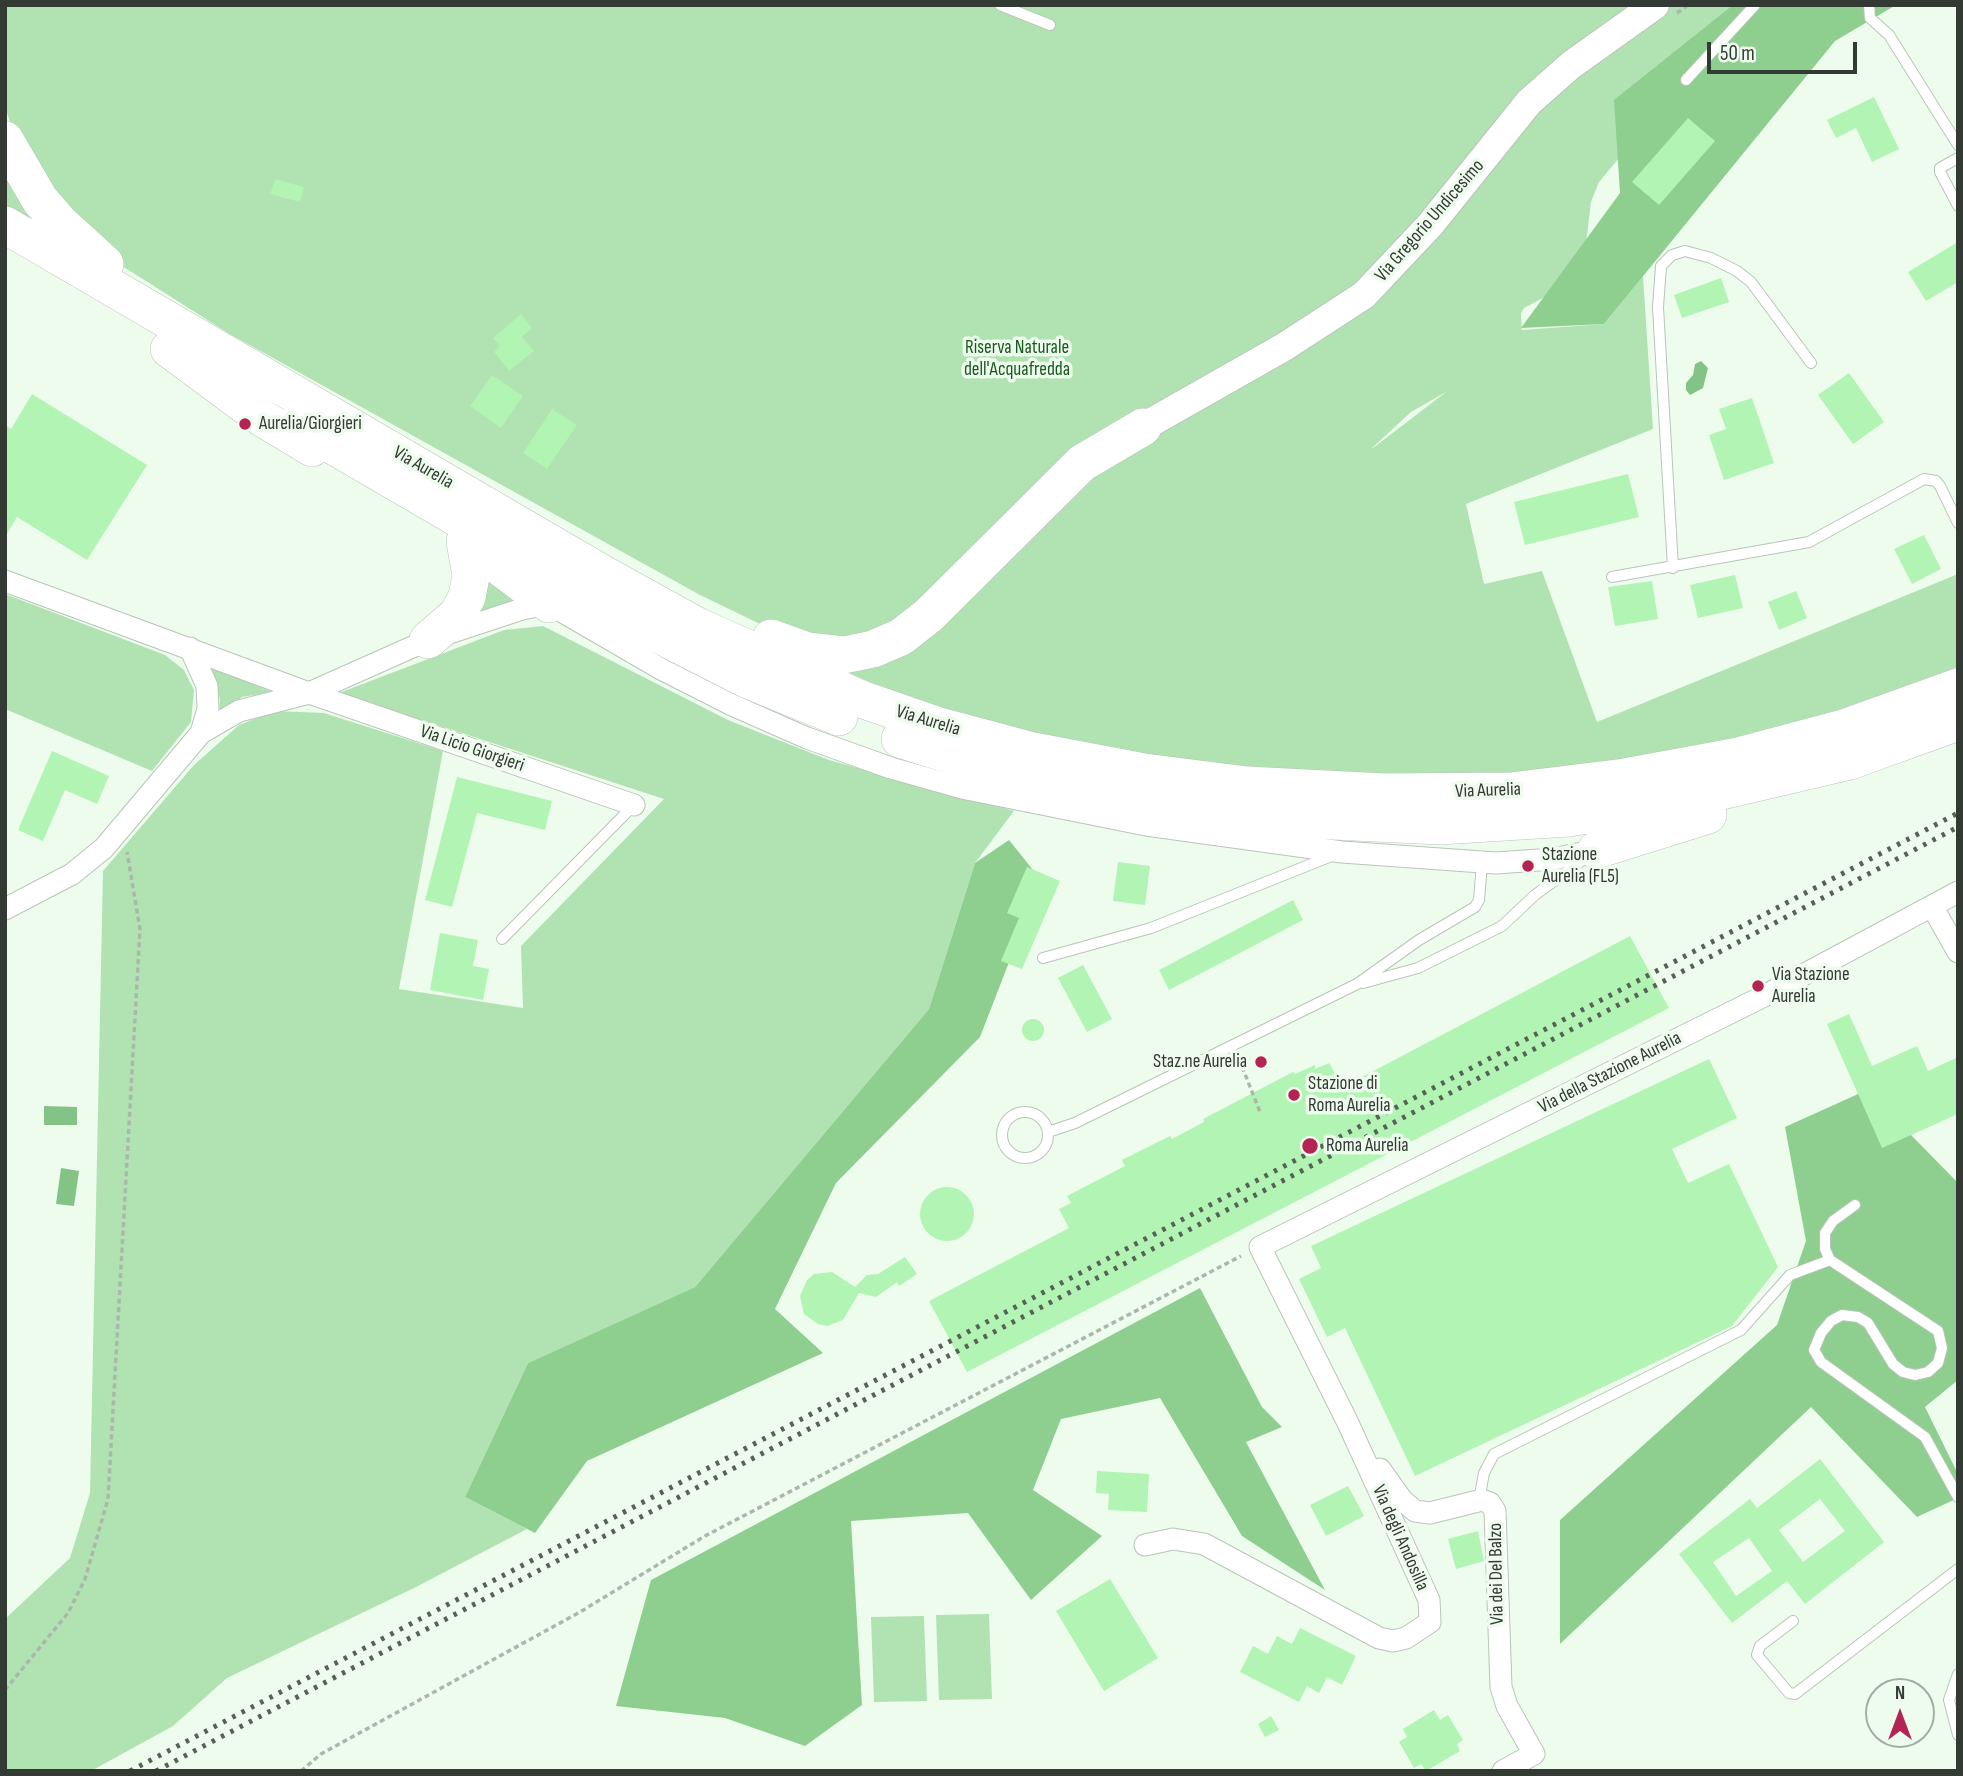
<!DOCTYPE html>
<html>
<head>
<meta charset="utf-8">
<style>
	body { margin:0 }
	#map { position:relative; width:1963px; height:1776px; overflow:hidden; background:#eefcee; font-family:"Sofia Sans Condensed",sans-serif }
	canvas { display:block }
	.frame { position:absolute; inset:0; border:7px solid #333933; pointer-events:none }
	.north { position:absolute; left:1865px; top:1678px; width:70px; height:70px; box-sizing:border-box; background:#eefcee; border:2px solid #a3aea3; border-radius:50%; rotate:0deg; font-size:19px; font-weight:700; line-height:28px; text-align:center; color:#333933 }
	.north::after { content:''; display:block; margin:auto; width:24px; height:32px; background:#b32354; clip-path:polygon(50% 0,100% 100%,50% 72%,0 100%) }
	.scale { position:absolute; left:1707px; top:42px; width:150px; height:32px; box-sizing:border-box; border:4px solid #333933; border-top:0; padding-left:9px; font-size:21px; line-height:24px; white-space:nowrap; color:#333933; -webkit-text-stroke:5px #eefcee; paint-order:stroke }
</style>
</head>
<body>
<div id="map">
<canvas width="1963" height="1776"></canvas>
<div class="frame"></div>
<div class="north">N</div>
<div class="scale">50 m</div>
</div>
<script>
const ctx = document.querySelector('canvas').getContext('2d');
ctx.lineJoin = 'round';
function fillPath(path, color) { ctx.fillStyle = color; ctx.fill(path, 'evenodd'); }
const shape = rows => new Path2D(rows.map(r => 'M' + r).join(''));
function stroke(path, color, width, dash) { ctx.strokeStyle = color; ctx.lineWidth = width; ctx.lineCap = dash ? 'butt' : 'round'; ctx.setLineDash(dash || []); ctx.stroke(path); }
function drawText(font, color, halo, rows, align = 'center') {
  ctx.font = font + ' "Sofia Sans Condensed",sans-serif'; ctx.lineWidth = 7; ctx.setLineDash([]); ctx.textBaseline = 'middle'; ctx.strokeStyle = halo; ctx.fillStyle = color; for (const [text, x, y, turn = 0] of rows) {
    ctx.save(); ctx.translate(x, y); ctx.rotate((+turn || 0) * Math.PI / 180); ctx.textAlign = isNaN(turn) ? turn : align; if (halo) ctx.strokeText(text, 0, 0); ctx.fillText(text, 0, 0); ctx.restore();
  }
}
fillPath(shape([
	[5,5,1746,5,1599,182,1591,202,1586,243,1547,296,1524,308,1521,313,1522,330,1604,324,1643,276,1653,429,1466,504,1484,584,1542,571,1597,722,1958,574,1958,667,1815,721,1627,760,1468,777,1254,770,1082,745,950,714,841,671,785,636,700,595,228,333,119,264,87,236,13,132,5,106],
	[1446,392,1373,448,1372,448,1411,412],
	[5,173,51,234,5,208],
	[484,569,531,599,472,615],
	[5,594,165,655,184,670,194,690,191,722,152,771,5,709],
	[543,626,728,720,829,760,1014,811,975,863,929,1009,695,1287,528,1363,465,1497,527,1529,416,1587,227,1678,173,1726,91,1771,5,1771,5,1619,70,1558,90,1493,103,871,194,765,239,725,275,711,324,713,443,751,399,989,523,1008,521,946,664,799,339,693,504,630],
	[211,667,272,692,242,697,219,716,220,699],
	[989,1614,992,1699,939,1700,936,1615],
	[924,1616,927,1701,874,1702,871,1617]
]), '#b0e3b1');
fillPath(shape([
	[1733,5,1896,5,1835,41,1604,324,1521,328,1620,193,1614,100],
	[1009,840,1041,880,980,1037,836,1183,775,1309,823,1353,587,1461,535,1533,465,1497,528,1363,695,1287,929,1009,975,863],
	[1867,1090,1958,1183,1958,1380,1925,1407,1958,1474,1958,1498,1917,1517,1811,1407,1560,1644,1560,1520,1777,1325,1806,1241,1785,1127],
	[1200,1288,1262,1407,1282,1427,1246,1442,1325,1590,1242,1536,1160,1398,1061,1419,1033,1490,1102,1536,1031,1600,968,1513,851,1521,862,1705,805,1746,725,1718,616,1706,651,1580]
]), '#8ecf90');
fillPath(shape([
	[1701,361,1708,368,1703,388,1690,395,1686,390,1686,383,1693,375,1695,364],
	[44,1106,77,1107,77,1125,44,1125],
	[61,1168,79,1171,74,1206,56,1204]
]), '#83c385');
fillPath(shape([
	[1874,97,1899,149,1872,162,1856,128,1836,138,1827,120],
	[1688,118,1715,141,1659,205,1632,182],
	[275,179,304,187,300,202,270,194],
	[1958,242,1958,282,1926,301,1908,272],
	[1721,278,1729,302,1682,318,1674,295],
	[521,314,532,328,522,337,534,351,509,371,494,352,500,346,493,338],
	[1849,373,1884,422,1853,444,1818,395],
	[492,375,523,396,501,428,470,406],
	[32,394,147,465,87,560,17,517,5,537,5,425,11,429],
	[1752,398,1774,463,1724,480,1709,435,1726,429,1719,409],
	[552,409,577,425,547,469,523,453],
	[1628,474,1639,517,1525,545,1514,502],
	[1924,535,1941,569,1912,584,1894,549],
	[1735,575,1743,608,1698,618,1690,585],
	[1652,581,1658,619,1615,626,1608,587],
	[1796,591,1807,618,1779,630,1768,602],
	[52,751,109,776,97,804,65,790,43,841,18,830],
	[457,777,552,801,545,830,477,813,452,907,425,900],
	[1118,862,1150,866,1145,905,1113,901],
	[1027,867,1060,881,1022,969,1001,961,1019,918,1007,913],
	[1293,900,1303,920,1169,990,1159,970],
	[440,933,478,940,473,966,489,969,483,1000,430,990],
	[1630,936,1669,1008,967,1372,929,1301,1069,1228,1059,1209,1071,1203,1067,1196,1125,1166,1122,1160,1170,1136,1172,1139,1204,1122,1203,1119,1293,1072,1295,1074,1315,1065,1315,1069,1329,1063,1343,1087],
	[1083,965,1112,1019,1087,1032,1058,978],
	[1849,1014,1872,1066,1917,1046,1928,1071,1958,1057,1958,1114,1882,1148,1827,1024],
	'1022 1030a11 11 0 1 1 22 0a11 11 0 1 1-22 0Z',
	[1709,1059,1737,1118,1672,1149,1688,1183,1729,1164,1778,1267,1732,1326,1415,1476,1345,1328,1327,1337,1299,1279,1321,1268,1311,1246],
	'920 1214a27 27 0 1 1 54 0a27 27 0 1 1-54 0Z',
	[905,1257,917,1274,899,1286,897,1282,876,1297,859,1293,843,1320,827,1326,818,1324,804,1314,800,1296,807,1280,814,1274,832,1272,855,1287,867,1275,878,1274],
	[1820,1459,1884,1542,1805,1604,1787,1581,1732,1623,1679,1554,1750,1499,1757,1508],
	[1820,1499,1845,1531,1803,1562,1779,1530],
	[1749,1538,1772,1571,1736,1596,1713,1562],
	[1097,1471,1149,1474,1147,1512,1108,1510,1109,1494,1096,1493],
	[1348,1486,1364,1516,1326,1536,1310,1505],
	[1478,1531,1484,1561,1456,1569,1448,1539],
	[1110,1579,1158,1658,1104,1691,1056,1611],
	[1300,1628,1356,1656,1342,1685,1327,1677,1319,1693,1307,1686,1299,1702,1240,1672,1253,1646,1268,1654,1277,1636,1292,1644],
	[1434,1710,1440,1720,1448,1715,1463,1740,1457,1744,1460,1751,1426,1771,1421,1764,1414,1768,1399,1742,1407,1737,1403,1729],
	[1271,1716,1279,1730,1265,1737,1258,1724]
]), '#b1f4b3');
const service = shape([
	[1000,5,1050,25],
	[1869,5,1870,18,1889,35,1958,145],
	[1686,80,1755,5],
	[1958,158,1940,168,1940,172,1958,206],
	[1673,568,1658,307,1661,266,1672,255,1685,251,1711,258,1737,271,1751,282,1811,363],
	[1612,577,1809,542,1924,479,1936,481,1940,486,1958,523],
	[502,939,634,805],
	[1043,958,1151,928,1334,855],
	[1363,983,1418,968,1502,926,1535,895,1587,857],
	'1002 1135a23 23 0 1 1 46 0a23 23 0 1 1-46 0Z',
	[1048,1132,1075,1123,1357,984,1419,940,1475,907,1479,900,1482,863],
	[1855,1205,1833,1221,1825,1233,1825,1249,1830,1260,1938,1331,1942,1348,1938,1363,1928,1372,1915,1375,1903,1372,1893,1364,1868,1323,1858,1317,1842,1315,1831,1321,1821,1333,1814,1350,1821,1362,1925,1437,1958,1497],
	[1479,1500,1484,1473,1494,1454,1741,1330,1790,1275,1830,1260],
	[1793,1621,1760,1646,1757,1655,1789,1693,1795,1694,1958,1569],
	[1958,1674,1949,1700,1958,1735]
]);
const minor = shape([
	[5,581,309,693,634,805],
	[201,733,239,711,309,693,428,640,522,609,549,604,661,669,732,705,807,738,891,768,962,788,1146,825,1342,852,1496,863,1553,859,1596,850],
	[1932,906,1958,952],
	[5,909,72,874,104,848,201,733,208,709,207,686,190,648],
	[1380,1469,1402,1500,1415,1511,1430,1513,1482,1500,1490,1503,1495,1511,1501,1687,1507,1706,1534,1754,1503,1771],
	[1145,1545,1173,1539,1204,1544,1379,1638,1393,1641,1406,1638,1430,1622,1429,1600,1347,1421,1260,1247,1764,996,1958,892]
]);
const tertiary = shape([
	[1143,427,1284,347,1364,295,1430,225,1529,102,1571,65,1655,5]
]);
const trunk = shape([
	[5,140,40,200,60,223,105,264],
	[5,225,603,574,697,626,861,699,936,725,1033,751,1144,772,1247,785,1384,792,1511,791,1625,777,1739,756,1844,728,1958,687],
	[169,349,262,418,312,448],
	[296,424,648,629,746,679,839,717],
	[497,565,549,604],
	[771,638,807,651,844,655,873,649,901,637,929,615,1082,463,1143,427],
	[428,640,457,615,467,597,471,576,465,541],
	[900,739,1014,775,1195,810,1291,819,1440,826,1569,818,1696,797,1850,761,1958,722],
	[1596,850,1708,815]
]);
stroke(service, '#b8c5b8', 12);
stroke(minor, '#b8c5b8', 23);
stroke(tertiary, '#b8c5b8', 30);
stroke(trunk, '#b8c5b8', 38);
stroke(shape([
	[1677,13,1688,5],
	[1239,1059,1260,1112],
	[5,1690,68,1613,85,1579,108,1499,140,929,127,852],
	[301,1771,321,1754,580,1612,705,1536,1241,1256]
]), '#acb7ac', 3.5, [5, 3.5]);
stroke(service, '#fff', 10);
stroke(minor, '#fff', 21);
stroke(tertiary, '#fff', 28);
stroke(trunk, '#fff', 37);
stroke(shape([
	[130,1771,1958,813],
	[156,1771,1958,827]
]), '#586058', 5, [3.5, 7]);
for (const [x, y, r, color] of [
	[245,424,7,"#b32354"],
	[1528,866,7,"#b32354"],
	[1758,986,7,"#b32354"],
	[1261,1062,7,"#b32354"],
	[1294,1095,7,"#b32354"],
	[1310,1146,9,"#b32354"]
]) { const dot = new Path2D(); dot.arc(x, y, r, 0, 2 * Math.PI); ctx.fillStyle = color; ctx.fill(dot); stroke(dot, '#eefcee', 2.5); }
drawText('19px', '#333933', '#eefcee', [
	["Via Gregorio Undicesimo",1430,221,-49],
	["Via Aurelia",423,468,30],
	["Via Aurelia",928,721,17],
	["Via Licio Giorgieri",472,749,19],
	["Via Aurelia",1488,791,-2],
	["Via della Stazione Aurelia",1610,1073,-27],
	["Via degli Andosilla",1400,1538,66],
	["Via dei Del Balzo",1497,1574,-91]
]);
drawText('19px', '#175a1f', '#eefcee', [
	["Riserva Naturale",1017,348],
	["dell'Acquafredda",1017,370]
]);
drawText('19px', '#333933', '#eefcee', [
	["Aurelia/Giorgieri",259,424],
	["Stazione",1542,855],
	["Aurelia (FL5)",1542,877],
	["Via Stazione",1772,975],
	["Aurelia",1772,997],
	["Staz.ne Aurelia",1247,1062,"right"],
	["Stazione di",1308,1084],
	["Roma Aurelia",1308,1106],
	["Roma Aurelia",1326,1146]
], 'left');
</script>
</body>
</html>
